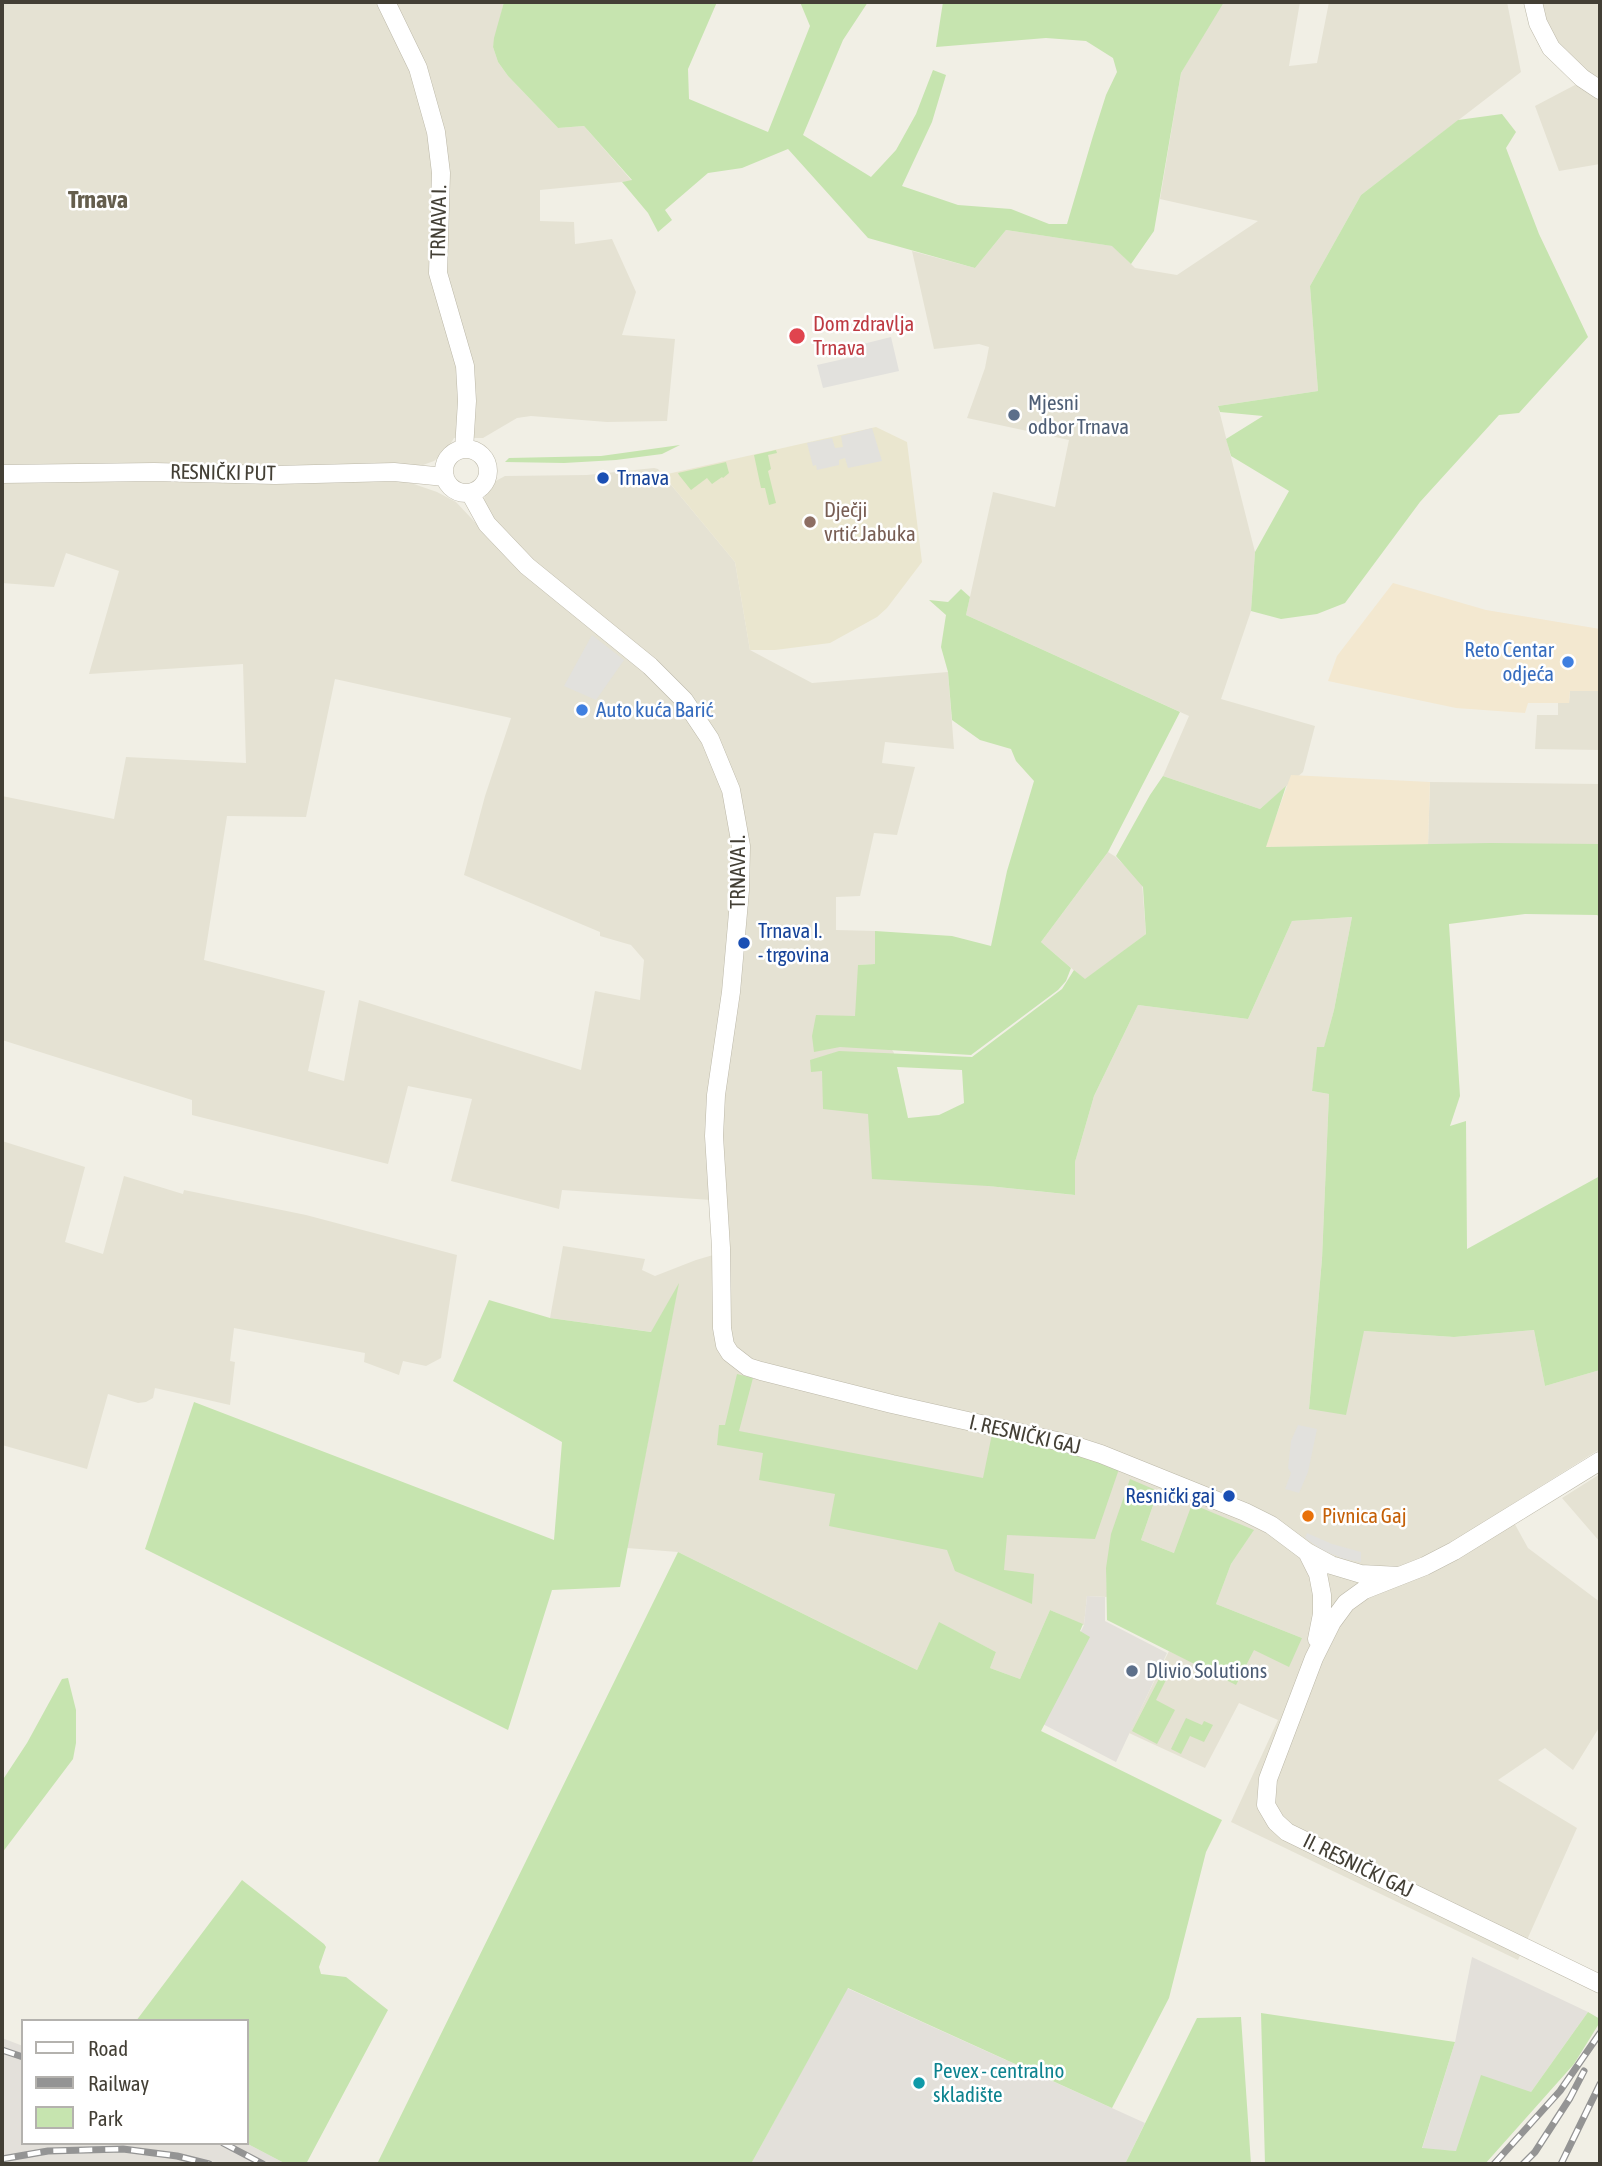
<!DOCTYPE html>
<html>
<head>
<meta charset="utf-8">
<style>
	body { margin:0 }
	#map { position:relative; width:1602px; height:2166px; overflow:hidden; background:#f1efe5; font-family:"Asap Condensed",sans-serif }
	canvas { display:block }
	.frame { position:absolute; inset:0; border:4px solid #433f35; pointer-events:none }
	.legend { position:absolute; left:21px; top:2019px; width:228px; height:126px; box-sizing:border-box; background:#fff; border:2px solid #b4b2ae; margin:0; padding:9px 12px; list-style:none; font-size:21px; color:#433f35 }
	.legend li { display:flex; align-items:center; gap:14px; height:35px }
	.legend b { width:35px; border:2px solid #b4b2ae }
</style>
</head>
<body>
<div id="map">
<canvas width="1602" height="2166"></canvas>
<div class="frame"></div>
<ul class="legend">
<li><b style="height:9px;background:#fff"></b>Road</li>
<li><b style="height:9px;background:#949494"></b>Railway</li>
<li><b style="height:19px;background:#c6e4af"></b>Park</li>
</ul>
</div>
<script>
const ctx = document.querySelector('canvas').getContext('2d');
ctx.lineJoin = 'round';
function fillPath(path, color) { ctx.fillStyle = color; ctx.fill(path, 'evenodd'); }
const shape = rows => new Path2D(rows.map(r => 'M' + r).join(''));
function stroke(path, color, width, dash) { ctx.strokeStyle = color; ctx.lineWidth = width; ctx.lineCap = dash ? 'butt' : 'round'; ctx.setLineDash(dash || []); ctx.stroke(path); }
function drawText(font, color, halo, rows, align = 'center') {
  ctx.font = font + ' "Asap Condensed",sans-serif'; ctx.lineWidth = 5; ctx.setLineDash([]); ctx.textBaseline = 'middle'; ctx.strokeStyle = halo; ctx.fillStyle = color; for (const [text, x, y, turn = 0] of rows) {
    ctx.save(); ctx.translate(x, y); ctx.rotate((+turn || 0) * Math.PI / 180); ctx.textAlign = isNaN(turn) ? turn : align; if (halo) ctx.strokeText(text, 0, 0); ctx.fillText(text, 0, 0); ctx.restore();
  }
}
fillPath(shape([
	[2,2,504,2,493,47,498,62,508,76,558,128,584,126,632,181,540,190,540,221,574,222,575,244,612,239,636,292,622,335,675,339,667,421,607,422,531,416,517,418,483,438,454,438,447,450,434,461,423,465,314,468,2,467],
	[1222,2,1300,2,1289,66,1317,63,1329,2,1507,2,1521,72,1361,195,1310,286,1318,391,1218,406,1255,552,1251,611,1221,699,1315,726,1303,772,1260,809,1163,776,1189,716,966,615,993,492,1055,507,1069,440,967,418,985,368,989,347,979,344,934,349,912,251,975,268,1006,230,1113,246,1135,268,1177,275,1258,221,1160,199,1181,73],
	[1539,2,1600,2,1600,164,1559,171,1535,106,1592,76,1555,41,1546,24],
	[654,468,658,469,735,562,750,650,812,683,948,672,954,749,885,742,882,763,915,767,897,835,874,833,860,896,836,897,836,930,875,931,875,964,859,965,872,1017,894,1053,907,1118,988,1186,1074,1195,1075,1162,1094,1096,1138,1005,1248,1019,1292,921,1352,917,1334,1010,1324,1048,1318,1047,1312,1091,1329,1094,1322,1259,1309,1409,1364,1331,1454,1337,1534,1330,1545,1386,1600,1370,1600,1449,1506,1508,1528,1548,1600,1602,1600,1726,1573,1770,1545,1748,1498,1780,1577,1828,1518,1960,1231,1822,1278,1720,1239,1703,1205,1768,1129,1733,1169,1651,1212,1672,1229,1639,1302,1638,1216,1604,1231,1564,1253,1531,1174,1553,1141,1540,1158,1491,1106,1568,1107,1597,1087,1596,1084,1625,1050,1610,1020,1679,990,1668,996,1652,939,1623,917,1670,678,1552,627,1548,678,1286,652,1332,550,1318,563,1246,645,1259,642,1270,655,1276,696,1260,727,1251,720,1128,746,905,713,732,534,563,490,516,484,499,487,489,492,483,505,476,587,475],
	[2,480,397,480,411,483,437,492,456,502,503,552,655,678,693,723,724,788,734,854,711,1200,562,1190,559,1209,451,1181,472,1099,408,1086,388,1164,192,1115,192,1100,2,1040,2,796,114,819,126,757,246,763,243,664,89,674,119,571,66,553,54,587,2,583],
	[335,679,511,718,485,796,464,875,600,932,600,936,631,945,644,960,640,1000,595,991,581,1070,359,1000,344,1081,308,1071,325,991,204,960,227,816,306,817],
	[1570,691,1600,691,1600,750,1535,749,1537,715,1558,715,1558,702,1569,703],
	[1430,782,1600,784,1600,844,1428,845],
	[1108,852,1116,857,1142,883,1146,934,1085,980,1041,942],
	[2,1141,85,1167,65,1242,103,1254,124,1176,183,1194,184,1190,306,1215,457,1255,441,1358,426,1366,403,1361,399,1375,364,1362,365,1353,234,1328,230,1361,235,1362,230,1405,155,1388,153,1398,146,1402,138,1403,108,1394,87,1469,2,1445],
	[1600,1474,1600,1542,1562,1498]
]), '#e5e2d3');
fillPath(shape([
	[1393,583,1486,610,1600,629,1600,691,1570,691,1569,703,1528,703,1525,713,1456,708,1328,681,1337,656],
	[1291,775,1430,782,1428,845,1265,847]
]), '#f3e8d0');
fillPath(shape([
	[1087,1596,1105,1597,1105,1621,1167,1653,1116,1762,1037,1721,1084,1625],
	[1472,1957,1588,2012,1531,2092,1456,2151,1422,2149,1455,2042],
	[847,1988,1145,2123,1125,2164,751,2164],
	[2,2038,23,2046,23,2143,246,2143,286,2164,2,2164]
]), '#e3e0da');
fillPath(shape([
	[876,427,907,442,922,562,887,608,877,617,830,643,775,650,750,650,735,562,663,475]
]), '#eae6cf');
fillPath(shape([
	[504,2,717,2,688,69,689,99,768,132,810,26,800,2,868,2,843,40,803,135,871,177,896,150,916,114,933,70,946,75,932,122,902,186,958,205,1011,209,1049,224,1067,224,1093,136,1106,95,1117,72,1113,58,1086,41,1046,38,936,47,943,2,1224,2,1181,73,1154,231,1131,264,1112,246,1006,230,975,268,868,238,788,149,742,168,708,173,665,210,672,220,658,232,648,213,622,182,632,180,584,126,558,128,508,76,498,62,493,47,494,38],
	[1502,114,1516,132,1506,148,1539,234,1588,337,1519,413,1499,415,1420,502,1345,603,1317,614,1281,619,1251,611,1255,552,1289,491,1231,456,1226,439,1263,416,1220,412,1218,406,1318,391,1310,286,1361,195,1458,120],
	[680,445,662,454,616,460,564,463,505,462,509,458,601,456],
	[776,450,777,453,768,455,771,469,768,471,776,503,769,505,765,488,761,488,754,455],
	[726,462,729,473,723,478,722,477,712,484,707,478,691,490,679,475,678,473],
	[961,589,970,597,966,615,1180,712,1108,852,1041,942,1071,968,1066,981,1058,990,971,1055,840,1047,814,1052,812,1036,816,1015,855,1016,858,965,875,964,875,931,952,936,991,946,1007,871,1034,781,1016,761,1011,749,980,740,952,720,948,672,941,647,946,615,929,600,948,602],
	[1163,776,1260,809,1286,786,1266,847,1490,843,1600,844,1600,917,1597,915,1525,914,1449,924,1460,1096,1450,1126,1466,1121,1467,1249,1600,1176,1600,1370,1545,1386,1534,1330,1454,1337,1364,1331,1346,1415,1309,1409,1322,1259,1329,1094,1312,1091,1317,1047,1324,1047,1334,1010,1352,917,1292,921,1248,1019,1138,1005,1094,1096,1075,1162,1075,1195,988,1186,872,1179,868,1114,823,1109,822,1071,811,1072,810,1060,839,1051,972,1057,1062,989,1074,970,1085,979,1146,934,1143,887,1116,856,1150,795],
	[897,1067,962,1070,964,1103,939,1115,908,1118],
	[679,1283,620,1587,552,1590,508,1730,145,1549,194,1402,554,1540,562,1442,453,1381,489,1300,550,1318,651,1332],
	[737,1374,753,1378,739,1431,983,1478,992,1434,1078,1454,1119,1469,1095,1539,1007,1535,1004,1570,1034,1574,1032,1604,955,1571,947,1550,829,1526,835,1494,759,1480,763,1453,717,1445,719,1425,725,1425],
	[1130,1479,1158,1491,1141,1540,1174,1553,1192,1504,1254,1530,1231,1564,1216,1604,1302,1638,1289,1667,1254,1650,1236,1685,1107,1620,1106,1568,1111,1534],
	[678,1552,917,1670,939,1622,996,1652,990,1668,1020,1679,1050,1610,1083,1624,1080,1631,1090,1637,1041,1731,1222,1820,1206,1852,1169,1998,1112,2108,848,1988,751,2164,377,2164],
	[1163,1671,1169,1674,1156,1700,1175,1710,1157,1744,1132,1731],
	[68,1678,76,1710,76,1743,73,1759,2,1853,2,1781,27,1743,62,1679],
	[1186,1718,1202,1725,1204,1721,1213,1725,1204,1742,1190,1736,1181,1754,1171,1749],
	[242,1880,324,1944,326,1947,319,1967,321,1974,346,1977,388,2010,306,2164,286,2164,246,2143,247,2021,136,2021],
	[1588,2012,1600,2019,1600,2022,1574,2064,1485,2164,1265,2164,1261,2013,1455,2042,1422,2148,1456,2151,1481,2075,1531,2092],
	[1241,2017,1251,2164,1125,2164,1197,2018]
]), '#c6e4af');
fillPath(shape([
	[891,337,899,371,823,388,817,365,857,356,855,346],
	[872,428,882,461,848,468,845,458,839,460,839,465,817,470,816,465,813,466,807,443,832,438,835,448,843,447,841,436],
	[592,635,624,660,596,700,564,686],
	[1298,1425,1317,1429,1308,1472,1299,1493,1285,1489,1291,1473,1288,1468,1291,1441],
	[1307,1533,1332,1544,1361,1552,1361,1562,1344,1559,1322,1550,1305,1538]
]), '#e2e1dd');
const tertiary = shape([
	[386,2,418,68,436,132,441,173,438,273,465,366,467,401,464,449],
	[1533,2,1538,23,1551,48,1582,78,1600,90],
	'444 471a22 22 0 1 1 44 0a22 22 0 1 1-44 0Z',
	[2,474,154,472,275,475,394,472,445,477],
	[470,493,487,524,527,566,650,666,684,700,710,739,731,790,741,846,740,890,731,992,716,1095,714,1136,721,1248,722,1328,725,1345,730,1353,748,1367,761,1371,892,1404,1070,1444,1101,1454,1245,1512,1271,1525,1307,1552,1331,1565,1361,1574,1399,1576],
	[1600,1461,1454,1551,1425,1566,1364,1590,1346,1603,1332,1622,1314,1658,1268,1779,1266,1805,1276,1822,1287,1832,1600,1984],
	[1307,1552,1318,1574,1322,1595,1322,1614,1317,1639]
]);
stroke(tertiary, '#bcb8a8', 19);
stroke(tertiary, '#fff', 18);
const rail = shape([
	[2,2050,23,2057],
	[223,2143,263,2164],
	[2,2159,48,2151,123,2149,177,2156,209,2164],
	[1494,2164,1560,2091,1600,2033],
	[1523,2164,1535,2152,1570,2098,1584,2071],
	[1561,2164,1600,2084]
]);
stroke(rail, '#949494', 7);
stroke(rail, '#fff', 4.5, [13]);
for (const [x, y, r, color] of [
	[797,336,9,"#e0444e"],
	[1014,415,7,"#5c6f8a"],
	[603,478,7,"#1a4fb4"],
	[810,522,7,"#8d6e63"],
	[1568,662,7,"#3f7fe0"],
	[582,710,7,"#3f7fe0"],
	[744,943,7,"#1a4fb4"],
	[1229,1496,7,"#1a4fb4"],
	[1308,1516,7,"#e8710a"],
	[1132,1671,7,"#5c6f8a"],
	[919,2083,7,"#0f9aa8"]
]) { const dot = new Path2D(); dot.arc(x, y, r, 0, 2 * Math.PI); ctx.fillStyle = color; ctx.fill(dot); stroke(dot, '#fff', 2.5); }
drawText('21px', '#433f35', '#fff', [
	["TRNAVA I.",439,222,-89],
	["RESNIČKI PUT",223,473,1],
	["TRNAVA I.",738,872,-90],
	["I. RESNIČKI GAJ",1025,1435,13],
	["II. RESNIČKI GAJ",1358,1866,26]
]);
drawText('21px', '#be3a42', '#fff', [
	["Dom zdravlja",813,324],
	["Trnava",813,348]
], 'left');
drawText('21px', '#4e5e75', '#fff', [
	["Mjesni",1028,403],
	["odbor Trnava",1028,427],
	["Dlivio Solutions",1146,1671]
], 'left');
drawText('21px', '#164399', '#fff', [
	["Trnava",617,478],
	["Trnava I.",758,931],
	["- trgovina",758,955],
	["Resnički gaj",1215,1496,"right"]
], 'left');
drawText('21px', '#785e54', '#fff', [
	["Dječji",824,510],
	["vrtić Jabuka",824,534]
], 'left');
drawText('21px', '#366cbe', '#fff', [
	["Reto Centar",1554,650],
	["odjeća",1554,674],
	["Auto kuća Barić",596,710,"left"]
], 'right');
drawText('21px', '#c56008', '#fff', [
	["Pivnica Gaj",1322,1516]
], 'left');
drawText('21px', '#0d838f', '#fff', [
	["Pevex - centralno",933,2071],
	["skladište",933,2095]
], 'left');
drawText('bold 24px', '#655e4d', '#fff', [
	["Trnava",98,200]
]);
</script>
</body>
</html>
